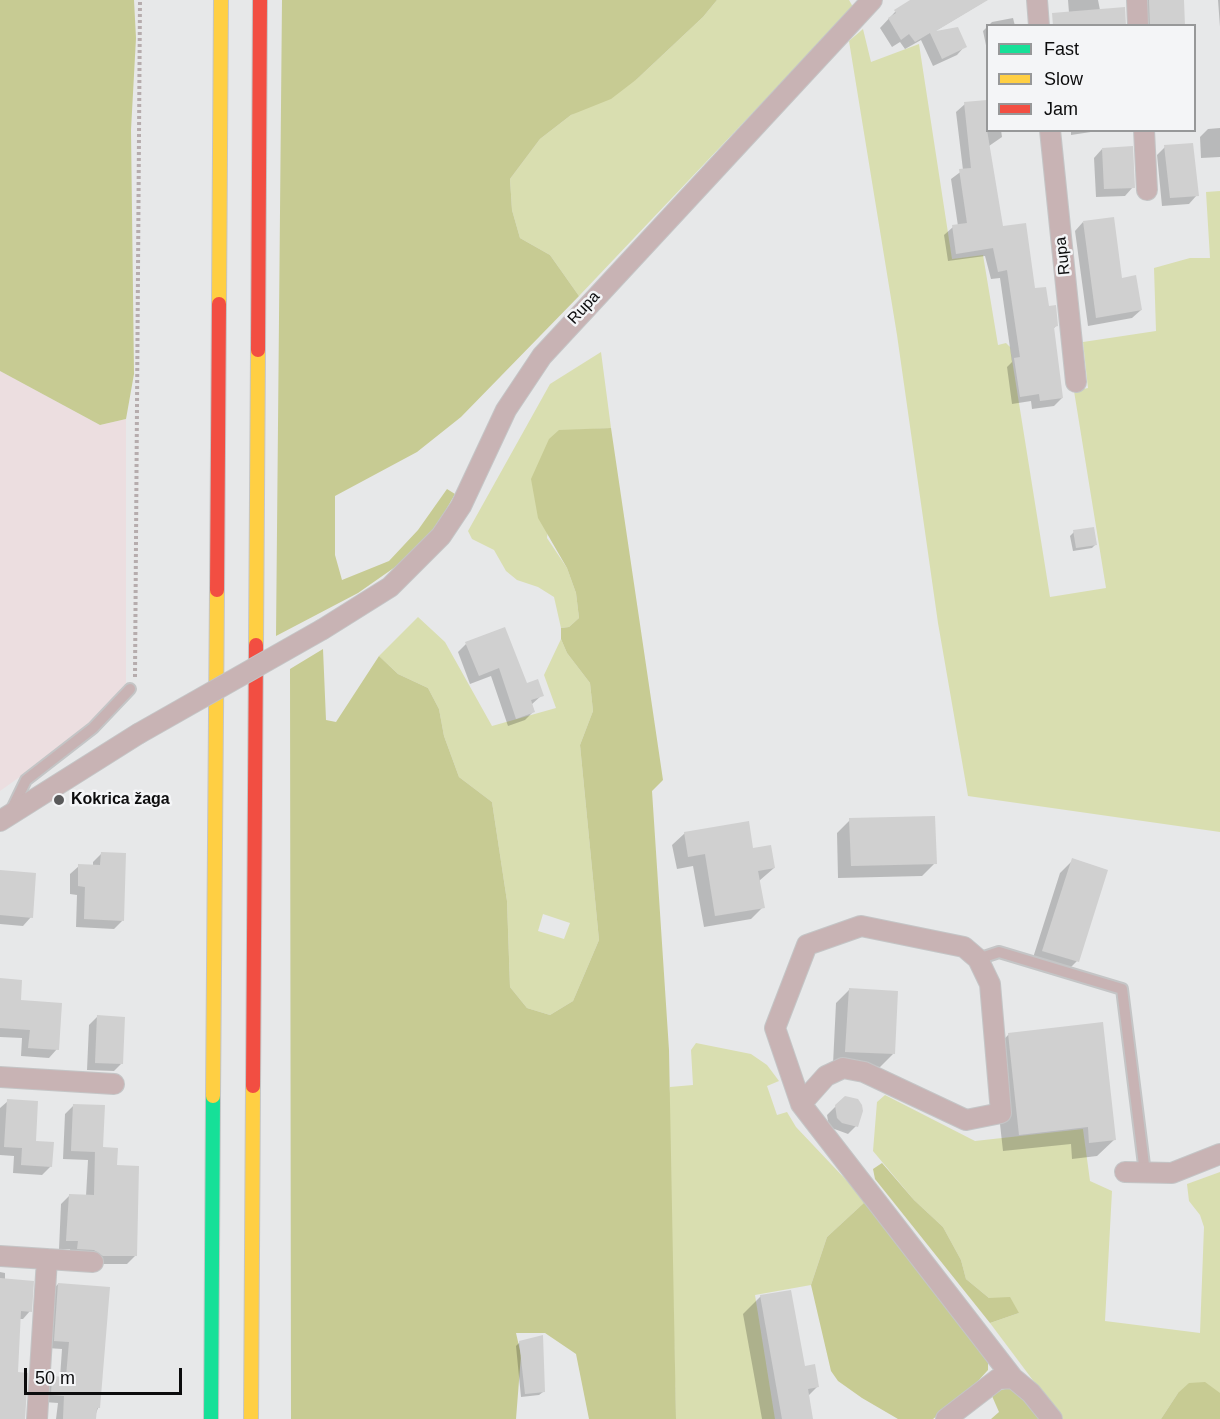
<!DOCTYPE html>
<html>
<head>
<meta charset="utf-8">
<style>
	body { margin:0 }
	#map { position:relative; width:1220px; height:1419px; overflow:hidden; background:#e7e8e9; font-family:Arial,sans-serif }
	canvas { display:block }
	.legend { position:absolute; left:986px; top:24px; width:210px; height:108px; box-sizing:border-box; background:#f4f5f7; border:2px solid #979899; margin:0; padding:8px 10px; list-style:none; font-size:18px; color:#0c0c0d }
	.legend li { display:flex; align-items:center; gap:12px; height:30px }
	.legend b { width:30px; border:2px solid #979899 }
	.scale { position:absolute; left:24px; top:1368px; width:158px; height:27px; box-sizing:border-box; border:3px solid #0c0c0d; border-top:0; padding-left:8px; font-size:18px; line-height:21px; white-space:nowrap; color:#0c0c0d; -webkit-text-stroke:4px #f4f5f7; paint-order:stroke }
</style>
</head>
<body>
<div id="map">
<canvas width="1220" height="1419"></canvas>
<ul class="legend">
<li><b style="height:8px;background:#16e098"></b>Fast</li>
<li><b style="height:8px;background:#ffcf43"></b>Slow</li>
<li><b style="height:8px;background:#f24e42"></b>Jam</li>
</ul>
<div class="scale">50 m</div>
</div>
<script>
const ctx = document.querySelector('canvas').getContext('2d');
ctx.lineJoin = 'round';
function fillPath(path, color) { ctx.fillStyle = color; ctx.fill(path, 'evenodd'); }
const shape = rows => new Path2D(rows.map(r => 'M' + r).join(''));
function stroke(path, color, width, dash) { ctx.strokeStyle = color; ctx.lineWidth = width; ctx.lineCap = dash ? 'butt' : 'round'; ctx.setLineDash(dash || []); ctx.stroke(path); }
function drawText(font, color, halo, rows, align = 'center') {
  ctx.font = font + ' Arial,sans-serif'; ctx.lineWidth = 5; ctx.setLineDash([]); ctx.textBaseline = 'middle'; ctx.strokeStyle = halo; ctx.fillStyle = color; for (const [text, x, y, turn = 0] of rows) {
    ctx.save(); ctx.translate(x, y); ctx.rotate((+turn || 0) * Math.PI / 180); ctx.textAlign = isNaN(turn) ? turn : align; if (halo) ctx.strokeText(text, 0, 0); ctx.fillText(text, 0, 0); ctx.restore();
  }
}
fillPath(shape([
	[0,371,100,425,126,419,126,683,84,731,0,791]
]), '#ecdee0');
fillPath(shape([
	[717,0,849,0,853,7,579,296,550,255,520,238,512,210,510,179,540,139,571,115,637,79,703,17],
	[863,29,871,62,919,44,952,259,983,255,998,345,1006,343,1010,347,1050,597,1106,588,1074,391,1088,388,1083,342,1156,331,1154,268,1190,258,1210,258,1206,192,1220,191,1220,832,968,796,938,623,897,335,849,41],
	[601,352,611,428,559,431,547,538,567,568,576,593,579,618,569,627,561,628,554,597,538,587,517,580,506,571,494,550,472,539,468,531,550,384],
	[418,617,445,642,492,726,556,708,544,675,561,639,567,653,590,683,593,711,580,745,599,940,573,1001,550,1015,527,1008,510,987,507,901,492,802,459,777,444,736,439,709,428,688,398,674,379,656],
	[543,914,570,923,564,939,538,931],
	[696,1043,751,1054,767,1065,779,1081,767,1086,777,1115,787,1112,796,1127,866,1201,827,1237,811,1285,755,1295,775,1419,676,1419,668,1100,670,1087,693,1085,691,1050],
	[885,1095,975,1141,1083,1129,1090,1181,1112,1191,1105,1321,1200,1333,1204,1227,1200,1215,1189,1201,1187,1184,1220,1172,1220,1393,1178,1393,1161,1419,1062,1419,990,1323,1019,1313,989,1298,966,1279,961,1260,943,1227,914,1200,873,1151,877,1102]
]), '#d9deb0');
fillPath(shape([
	[0,0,134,0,136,38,131,130,134,374,126,419,100,425,0,371],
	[282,0,717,0,703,17,637,79,611,99,571,115,540,139,510,179,512,210,520,238,550,255,579,296,461,417,417,452,335,496,335,555,342,580,389,561,418,530,447,489,455,494,434,531,398,565,358,593,276,636],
	[611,428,663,780,652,791,669,1050,676,1419,589,1419,576,1354,545,1333,516,1333,521,1355,516,1419,291,1419,290,669,323,649,326,720,336,722,379,656,398,674,428,688,439,709,444,736,459,777,492,802,507,901,510,987,527,1008,550,1015,573,1001,599,940,580,745,593,711,590,683,567,653,561,639,561,628,569,627,579,618,576,593,567,568,538,518,531,479,549,439,559,430],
	[882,1163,914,1200,943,1227,961,1260,966,1279,989,1298,1010,1297,1019,1313,990,1323,875,1179,873,1169],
	[866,1201,988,1356,988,1370,968,1392,933,1419,898,1419,862,1398,838,1381,831,1371,811,1285,827,1237],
	[1205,1382,1220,1393,1220,1419,1161,1419,1178,1393,1189,1383],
	[1009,1388,1022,1397,1040,1419,991,1419,999,1412,992,1396,1001,1390]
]), '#c7cb93');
fillPath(shape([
	[913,0,987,0,932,33,965,46,957,55,933,66,921,40,905,49,900,42,892,47,880,28,895,12],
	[1068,0,1098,0,1100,10,1070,26],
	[1141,0,1180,0,1182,26,1143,26],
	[1218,0,1220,0,1220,27],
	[1013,18,1015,26,988,26,992,22],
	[988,26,988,50,987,50,983,31],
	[988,101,988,130,1001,130,1002,137,989,146,1002,228,1034,290,1057,325,1052,330,1062,398,1054,406,1032,409,1031,401,1012,404,1007,367,1012,362,1000,278,991,279,985,256,948,261,944,235,953,227,958,226,951,179,963,170,956,112,965,104],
	[1220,128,1220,157,1201,158,1200,137,1208,129],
	[1071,130,1104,130,1071,135],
	[1165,147,1197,195,1189,204,1162,206,1157,155],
	[1102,149,1133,187,1125,196,1096,197,1094,158],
	[1083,222,1141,310,1132,318,1088,326,1075,231],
	[1074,532,1096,544,1092,548,1073,551,1070,536],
	[466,644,542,695,531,705,533,712,525,720,508,726,491,676,470,684,458,652],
	[850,820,935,863,922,876,838,878,837,833],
	[685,833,752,850,774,868,759,881,763,907,751,919,704,927,693,866,677,869,672,845],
	[101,854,123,920,114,929,76,927,77,895,70,894,70,874,79,866,93,866,93,862],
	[1073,860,1077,961,1064,974,1031,964,1060,873],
	[0,872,31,917,23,926,0,924],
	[0,979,57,1049,49,1058,21,1056,22,1038,0,1037],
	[849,990,893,1054,880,1067,833,1064,836,1003],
	[97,1017,122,1063,114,1071,87,1070,89,1025],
	[1009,1034,1115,1139,1097,1156,1072,1159,1071,1144,1003,1151,992,1052],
	[8,1101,51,1166,42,1175,13,1173,14,1156,0,1155,0,1108],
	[74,1105,115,1167,135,1256,127,1264,94,1264,69,1257,70,1249,59,1249,61,1204,70,1195,86,1196,88,1160,63,1159,65,1114],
	[836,1106,856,1126,848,1134,829,1127,827,1115],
	[0,1272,5,1273,5,1280,30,1311,23,1319,19,1319,16,1374,25,1419,0,1419],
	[58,1284,98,1408,94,1419,56,1419,58,1403,44,1402,45,1385,52,1377,60,1378,62,1349,47,1348,51,1292],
	[761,1296,803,1368,818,1386,808,1396,812,1419,762,1419,743,1314],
	[542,1337,543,1392,539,1395,521,1397,516,1346,520,1342]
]), '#0003');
fillPath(shape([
	[910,0,988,0,936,31,958,27,967,47,942,59,930,33,915,42,909,34,901,40,888,18,896,13,894,10],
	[1149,0,1184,0,1185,26,1150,26],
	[1125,7,1126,26,1053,26,1052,13],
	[987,100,987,130,1003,226,1026,223,1035,288,1046,287,1049,306,1056,305,1058,326,1054,327,1063,398,1040,401,1039,394,1020,397,1014,358,1020,357,1007,270,998,272,993,248,956,254,952,225,967,223,959,169,971,168,964,102],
	[1193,143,1199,196,1170,198,1164,145],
	[1133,146,1135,188,1104,189,1102,148],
	[1114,217,1122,278,1136,275,1142,310,1096,318,1083,221],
	[1094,527,1097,545,1076,548,1073,530],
	[505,627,527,683,538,679,544,696,531,700,535,712,516,719,499,668,479,676,465,642],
	[935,816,937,864,851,866,849,818],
	[749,821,753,848,771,845,775,868,758,871,765,908,715,916,705,854,688,857,684,832],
	[101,852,126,853,124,921,84,919,85,887,78,886,78,864,100,865],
	[1072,858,1108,870,1079,962,1042,951],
	[0,870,36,873,33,918,0,915],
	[0,978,22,980,21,1000,62,1003,59,1050,28,1048,30,1030,0,1028],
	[849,988,898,991,895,1054,845,1052],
	[97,1015,125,1017,123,1064,95,1063],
	[1103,1022,1116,1140,1089,1143,1088,1127,1019,1135,1008,1033],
	[845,1096,858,1099,862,1105,863,1111,858,1127,842,1123,837,1118,835,1105],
	[7,1099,38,1101,36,1141,54,1142,52,1167,21,1165,22,1148,4,1147],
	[73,1104,105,1105,103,1147,118,1148,117,1165,139,1166,137,1256,103,1256,94,1250,77,1249,78,1241,66,1241,69,1194,94,1195,95,1152,71,1151],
	[0,1278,34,1281,32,1312,21,1311,18,1372,28,1373,25,1419,0,1419],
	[58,1283,110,1287,100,1408,97,1408,96,1419,63,1419,64,1396,51,1395,52,1376,66,1377,69,1342,54,1341],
	[791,1290,805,1366,815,1364,819,1387,808,1389,813,1419,782,1419,760,1295],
	[543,1335,545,1392,525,1394,519,1341]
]), '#d0d0d0');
const lane = shape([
	[11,811,26,780,93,728,130,689],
	[978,959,999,952,1122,989,1145,1173]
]);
const street = shape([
	[1037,0,1039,26],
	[1137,0,1138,26],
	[1050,130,1076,382],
	[1144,130,1147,190],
	[323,629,390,587,441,536,461,506,506,410,542,356,872,0],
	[0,821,138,734],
	[0,1077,114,1084],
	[801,1104,775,1028,807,945,861,926,964,947,978,959,990,984,1001,1113,966,1120,864,1072,843,1068,826,1076,801,1104,1013,1378],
	[1125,1172,1172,1173,1220,1154],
	[0,1256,93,1262],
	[37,1419,47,1259],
	[946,1419,998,1379,1013,1378,1031,1393,1052,1419]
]);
const fast = shape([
	[211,1419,213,1096]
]);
const slow = shape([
	[219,304,221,0],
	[256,645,258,350],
	[213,1096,217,590],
	[251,1419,253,1086]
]);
const jam = shape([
	[258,350,260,0],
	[217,590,219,304],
	[253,1086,256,645]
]);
stroke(lane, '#c4c5c6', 14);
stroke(street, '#c4c5c6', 22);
stroke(fast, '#c4c5c6', 16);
stroke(slow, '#c4c5c6', 16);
stroke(jam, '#c4c5c6', 16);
stroke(shape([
	[135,677,140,0]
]), '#b6acad', 4, [3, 3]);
stroke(lane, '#c8b3b4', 10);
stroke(street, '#c8b3b4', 20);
stroke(fast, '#16e098', 14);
stroke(slow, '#ffcf43', 14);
stroke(jam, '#f24e42', 14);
const streetBridge = shape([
	[138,734,323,629]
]);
stroke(streetBridge, '#c4c5c6', 22, []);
stroke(streetBridge, '#c8b3b4', 20);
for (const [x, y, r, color] of [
	[59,800,6,"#59595a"]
]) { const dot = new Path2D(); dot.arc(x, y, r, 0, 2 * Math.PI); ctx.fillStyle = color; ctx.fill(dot); stroke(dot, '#f4f5f7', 2); }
drawText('16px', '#0c0c0d', '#f4f5f7', [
	["Rupa",1063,256,-96],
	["Rupa",584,308,-47]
]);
drawText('bold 16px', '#0c0c0d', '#f4f5f7', [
	["Kokrica žaga",71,800]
], 'left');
</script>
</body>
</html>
